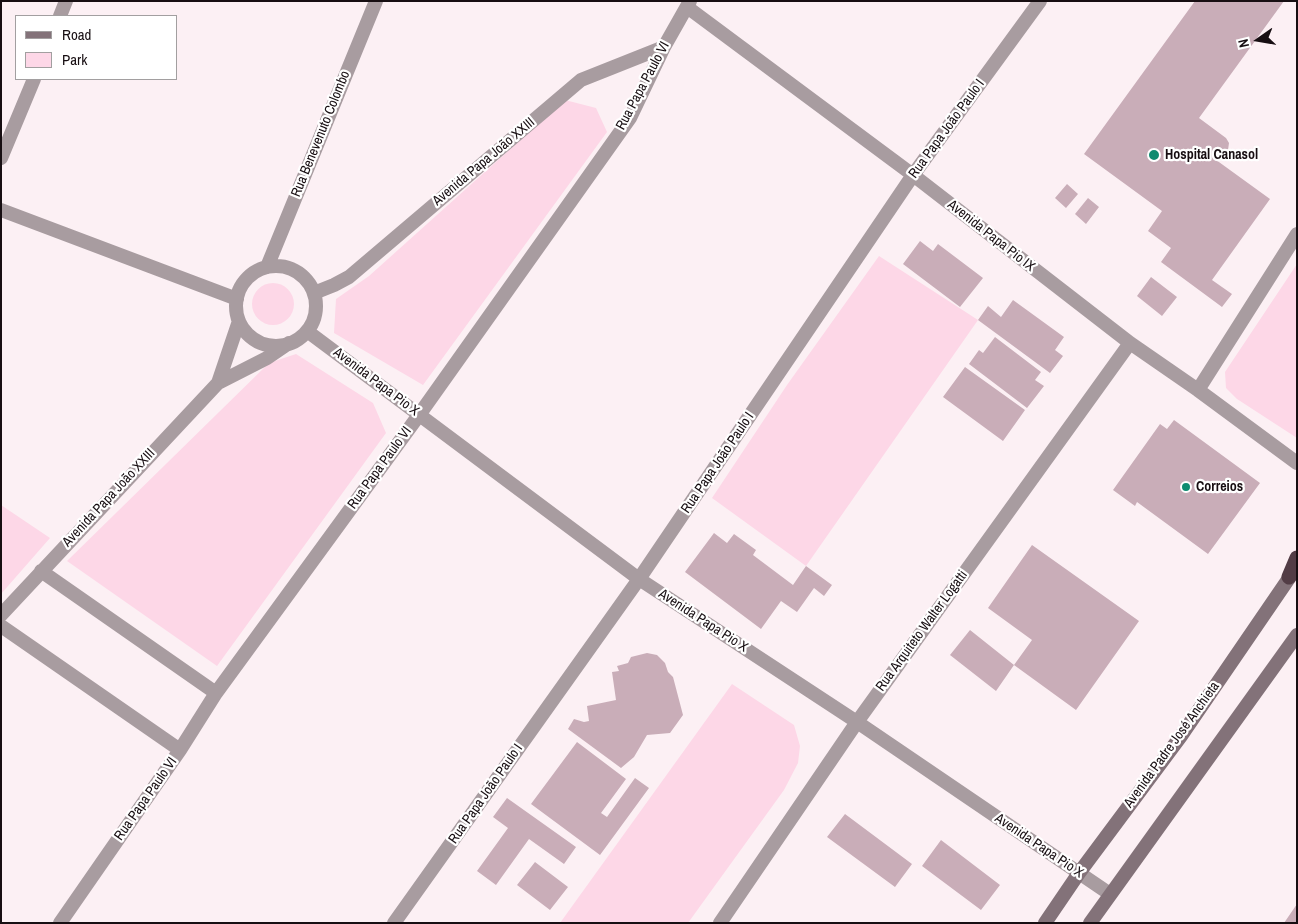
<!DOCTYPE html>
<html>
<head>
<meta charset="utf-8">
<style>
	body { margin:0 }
	#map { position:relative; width:1298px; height:924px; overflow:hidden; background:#fcf0f4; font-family:"Archivo Narrow",sans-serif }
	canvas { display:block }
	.frame { position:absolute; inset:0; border:2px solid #170e12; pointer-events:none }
	.legend { position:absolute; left:15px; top:15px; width:162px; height:65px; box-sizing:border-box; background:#fff; border:1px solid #a29fa0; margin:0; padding:6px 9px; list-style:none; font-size:15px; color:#170e12 }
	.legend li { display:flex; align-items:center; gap:10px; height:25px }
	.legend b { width:25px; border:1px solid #a29fa0 }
	.north { position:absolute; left:1233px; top:15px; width:50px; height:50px; -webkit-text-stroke:4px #fff; paint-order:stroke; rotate:257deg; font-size:14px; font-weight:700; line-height:20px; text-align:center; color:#170e12 }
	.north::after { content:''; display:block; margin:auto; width:18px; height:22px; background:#170e12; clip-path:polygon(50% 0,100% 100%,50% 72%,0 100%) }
</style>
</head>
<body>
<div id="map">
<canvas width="1298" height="924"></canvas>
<div class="frame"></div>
<ul class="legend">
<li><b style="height:6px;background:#837279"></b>Road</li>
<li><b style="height:14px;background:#fdd7e7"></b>Park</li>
</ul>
<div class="north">N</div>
</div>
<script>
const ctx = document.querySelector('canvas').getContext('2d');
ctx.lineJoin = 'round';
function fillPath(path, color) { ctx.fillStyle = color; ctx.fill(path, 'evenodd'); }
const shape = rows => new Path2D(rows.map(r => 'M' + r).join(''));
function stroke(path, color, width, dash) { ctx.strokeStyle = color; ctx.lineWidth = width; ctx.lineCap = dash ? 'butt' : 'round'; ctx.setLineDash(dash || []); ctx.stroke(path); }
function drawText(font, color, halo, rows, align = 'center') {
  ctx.font = font + ' "Archivo Narrow",sans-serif'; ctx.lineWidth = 4.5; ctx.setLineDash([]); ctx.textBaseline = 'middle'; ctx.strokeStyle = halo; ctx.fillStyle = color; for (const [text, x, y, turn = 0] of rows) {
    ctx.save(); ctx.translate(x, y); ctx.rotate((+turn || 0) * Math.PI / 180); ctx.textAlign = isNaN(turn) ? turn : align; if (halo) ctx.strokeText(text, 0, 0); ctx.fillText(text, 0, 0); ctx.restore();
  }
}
fillPath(shape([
	[565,100,596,108,607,132,423,385,334,333,336,299,369,276],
	[879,256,978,320,806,566,712,498,787,385],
	[1297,264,1297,438,1237,399,1226,388,1225,372],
	'252 304a21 21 0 1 1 42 0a21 21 0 1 1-42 0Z',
	[296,354,373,403,386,433,217,666,67,561,269,363],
	[1,505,50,538,1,594],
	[732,684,794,725,800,746,798,763,784,790,688,923,560,923]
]), '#fdd7e7');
fillPath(shape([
	[1195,1,1284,1,1199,118,1226,138,1229,143,1228,150,1224,154,1218,157,1212,157,1270,199,1212,280,1232,294,1222,307,1161,262,1171,248,1148,231,1162,211,1084,154],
	[1067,184,1078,194,1066,208,1055,198],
	[1088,198,1099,207,1086,224,1075,214],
	[920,241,933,251,938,244,983,278,960,307,903,264],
	[1151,277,1177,297,1162,316,1137,296],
	[1013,300,1064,337,1055,350,1063,356,1050,373,978,320,988,306,1001,317],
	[995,337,1041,372,1035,380,1044,386,1027,408,969,364,979,350,983,353],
	[965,367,1025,410,1003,441,943,397],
	[1174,420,1260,483,1208,554,1137,502,1135,506,1113,490,1160,424,1167,429],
	[714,533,727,543,734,534,756,550,753,555,793,585,806,566,832,585,824,596,814,588,797,612,781,601,761,629,685,572],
	[1032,545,1139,621,1076,710,1014,665,1032,640,988,608],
	[970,630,1014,665,996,691,950,655],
	[647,653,657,655,665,663,668,672,673,677,683,715,670,733,647,735,634,757,621,768,568,729,574,719,584,722,589,721,587,706,616,700,612,672,619,671,617,666,628,663,631,657],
	[577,742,626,779,601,813,607,817,635,778,649,788,600,855,531,804],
	[507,798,576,847,564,864,529,839,496,885,477,871,508,828,493,817],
	[845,814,912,864,895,887,827,837],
	[941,840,1000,885,981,910,922,866],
	[535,862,568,887,550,910,517,885],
	[1297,904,1297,923,1284,923]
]), '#c9adb8');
stroke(shape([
	[687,7,913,175,1130,343,1198,390,1297,463],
	[60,16,66,1],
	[1,158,34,79],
	[1,210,237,299],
	'236 306a40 40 0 1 1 80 0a40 40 0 1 1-80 0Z',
	[267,267,376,1],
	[314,293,334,285,349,277,581,80,664,47],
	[307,331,639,579,857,722,1110,894],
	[218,383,239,321],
	[1198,390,1297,234],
	[41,571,216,693],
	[1,615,218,383,267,358,289,343],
	[1,626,180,750],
	[60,923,180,750,216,693,419,415,630,118,664,47,690,1],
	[394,923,639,579,913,175,1040,1],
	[720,923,857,722,1130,343]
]), '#a89ca0', 14);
stroke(shape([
	[1045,923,1079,873,1181,736,1296,568],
	[1090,923,1297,635]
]), '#837279', 14);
stroke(shape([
	[1289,577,1297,558]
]), '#523c45', 15);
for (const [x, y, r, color] of [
	[1154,155,6,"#0e8b70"],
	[1186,487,5,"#0e8b70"]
]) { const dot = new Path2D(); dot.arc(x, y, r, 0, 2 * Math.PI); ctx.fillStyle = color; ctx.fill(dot); stroke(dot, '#fff', 2); }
drawText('14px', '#170e12', '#fff', [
	["Rua Papa Paulo VI",643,86,-62],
	["Rua Papa João Paulo I",947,129,-54],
	["Rua Benevenuto Colombo",321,134,-68],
	["Avenida Papa João XXIII",484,162,-40],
	["Avenida Papa Pio IX",991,236,38],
	["Avenida Papa Pio X",376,382,37],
	["Rua Papa João Paulo I",718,463,-56],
	["Rua Papa Paulo VI",380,468,-54],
	["Avenida Papa João XXIII",109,498,-47],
	["Avenida Papa Pio X",703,621,33],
	["Rua Arquiteto Walter Logatti",922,631,-54],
	["Avenida Padre José Anchieta",1172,745,-54],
	["Rua Papa João Paulo I",486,794,-55],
	["Rua Papa Paulo VI",146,799,-55],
	["Avenida Papa Pio X",1039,846,34]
]);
drawText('bold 14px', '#170e12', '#fff', [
	["Hospital Canasol",1165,155],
	["Correios",1196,487]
], 'left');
</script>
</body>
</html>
